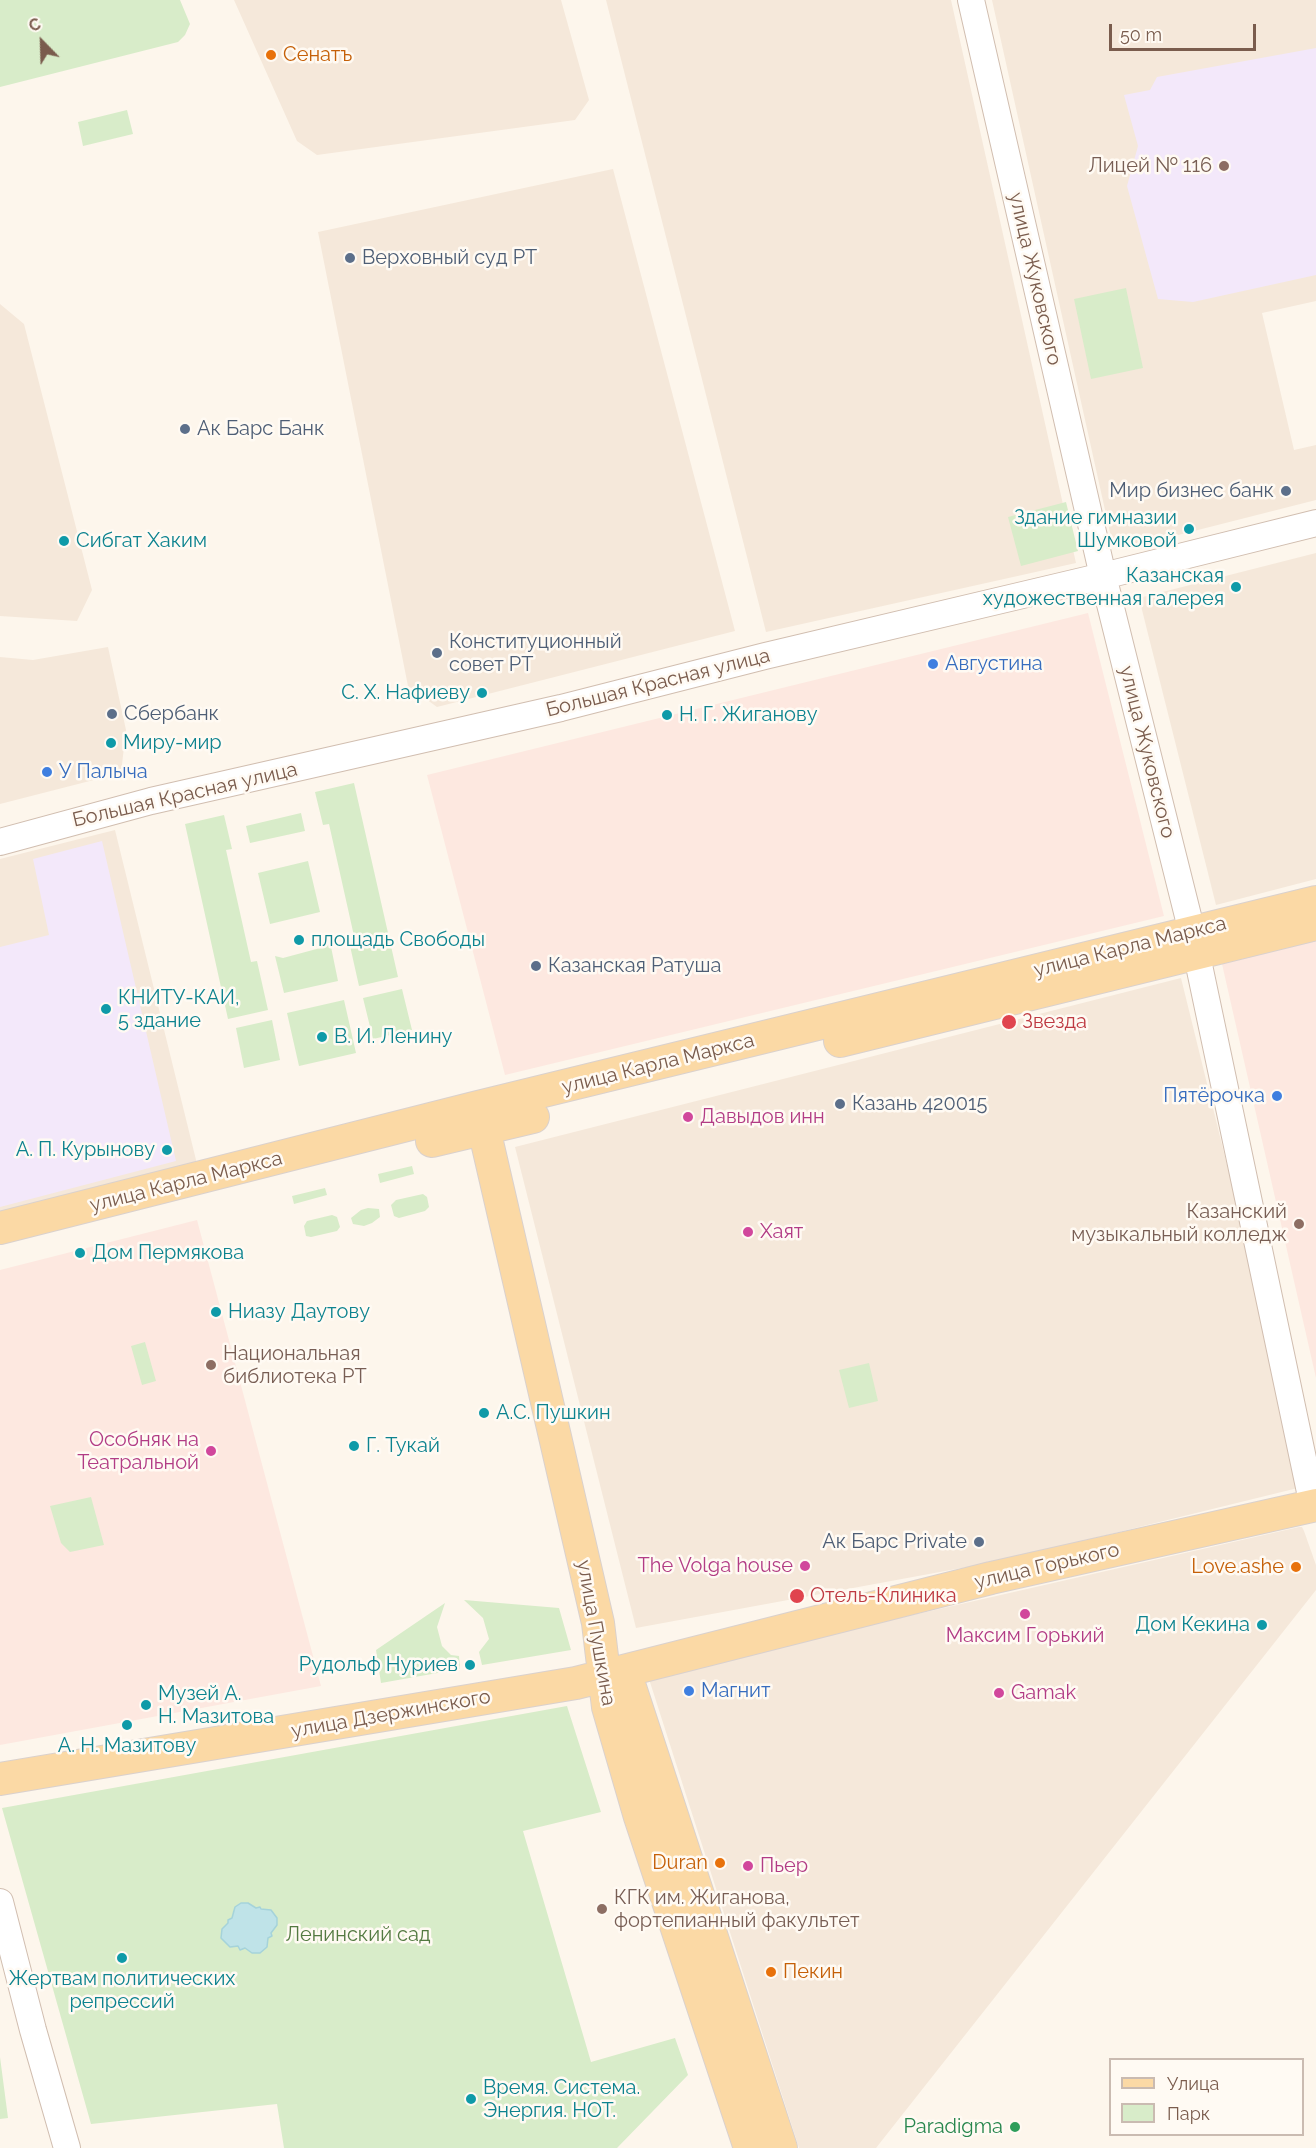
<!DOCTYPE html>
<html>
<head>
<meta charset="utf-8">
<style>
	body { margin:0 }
	#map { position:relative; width:1316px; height:2148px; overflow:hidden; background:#fdf6ec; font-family:Raleway,sans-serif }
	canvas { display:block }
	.legend { position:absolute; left:1109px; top:2058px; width:195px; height:78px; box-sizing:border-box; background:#fffaf3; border:2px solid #cabbb1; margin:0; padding:8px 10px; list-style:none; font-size:18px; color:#7a5c4d }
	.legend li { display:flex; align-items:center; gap:12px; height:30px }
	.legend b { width:30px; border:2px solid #cabbb1 }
	.north { position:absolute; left:12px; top:12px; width:60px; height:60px; -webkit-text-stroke:4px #fffaf3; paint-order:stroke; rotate:337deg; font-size:16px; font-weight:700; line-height:24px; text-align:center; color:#7a5c4d }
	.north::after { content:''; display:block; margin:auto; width:21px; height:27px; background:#7a5c4d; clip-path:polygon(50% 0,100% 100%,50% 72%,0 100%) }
	.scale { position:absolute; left:1109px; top:24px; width:147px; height:27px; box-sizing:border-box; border:3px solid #7a5c4d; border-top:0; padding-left:8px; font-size:18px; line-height:21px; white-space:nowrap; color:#7a5c4d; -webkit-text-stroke:4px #fffaf3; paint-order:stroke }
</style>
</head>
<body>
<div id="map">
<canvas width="1316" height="2148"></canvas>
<ul class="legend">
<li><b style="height:8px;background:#fbd9a5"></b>Улица</li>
<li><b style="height:16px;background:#d8ecc9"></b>Парк</li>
</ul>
<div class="north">С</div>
<div class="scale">50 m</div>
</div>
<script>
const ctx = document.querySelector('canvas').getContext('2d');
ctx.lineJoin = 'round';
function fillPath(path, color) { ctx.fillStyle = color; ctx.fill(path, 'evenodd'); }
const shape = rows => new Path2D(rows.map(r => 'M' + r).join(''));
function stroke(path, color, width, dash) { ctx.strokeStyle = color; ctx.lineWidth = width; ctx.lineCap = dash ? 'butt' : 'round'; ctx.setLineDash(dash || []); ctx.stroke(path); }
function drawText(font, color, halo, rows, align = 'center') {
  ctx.font = font + ' Raleway,sans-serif'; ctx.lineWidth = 5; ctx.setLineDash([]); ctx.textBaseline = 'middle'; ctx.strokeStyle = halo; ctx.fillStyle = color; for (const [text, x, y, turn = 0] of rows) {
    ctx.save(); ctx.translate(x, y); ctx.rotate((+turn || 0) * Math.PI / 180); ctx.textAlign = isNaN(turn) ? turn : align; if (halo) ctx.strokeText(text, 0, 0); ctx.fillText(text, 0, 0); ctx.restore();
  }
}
fillPath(shape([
	[234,0,561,0,589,100,575,120,317,155,297,141],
	[606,0,951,0,1076,563,766,632],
	[992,0,1316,0,1316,301,1262,313,1294,450,1316,445,1316,500,1127,548,1118,548,1111,537],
	[613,169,735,631,437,707,408,686,318,232],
	[0,304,24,324,92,590,77,621,0,616],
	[1316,553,1316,879,1216,905,1139,598],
	[108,647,126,730,121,773,0,804,0,657,33,660],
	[115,830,197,1164,0,1213,0,859],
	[1181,978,1306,1486,1005,1560,636,1628,515,1147],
	[1299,1527,1302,1527,1304,1531,1316,1565,1316,1590,876,2148,799,2148,649,1679,654,1674]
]), '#f5e8da');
fillPath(shape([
	[1088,613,1164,916,505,1075,427,775],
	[1316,940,1316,1378,1222,964],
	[197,1220,321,1686,0,1745,0,1270]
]), '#fde8e0');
fillPath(shape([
	[1316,48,1316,275,1193,302,1158,299,1127,186,1138,146,1124,95,1150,90,1157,77],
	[102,841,176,1161,0,1207,0,947,49,935,33,859]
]), '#f3e8fa');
fillPath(shape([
	[0,0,180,0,190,24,185,35,178,42,0,87],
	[127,110,133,134,83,146,78,122],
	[1126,288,1143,368,1091,379,1074,299],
	[1066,502,1078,551,1021,566,1008,517],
	[354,783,398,977,359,986,348,937,354,936,329,824,323,825,315,792],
	[301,813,305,831,250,843,246,826],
	[224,815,232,849,226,850,251,962,257,961,268,1010,228,1019,185,824],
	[308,861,320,912,270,924,258,873],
	[330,942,338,981,284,993,275,956,283,958,324,947],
	[402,989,412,1030,373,1039,363,998],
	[344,1000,356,1053,299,1066,287,1013],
	[272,1020,280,1060,244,1068,236,1028],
	[412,1166,414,1174,380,1183,378,1174],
	[325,1188,327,1195,294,1204,292,1196],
	[423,1194,427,1197,429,1207,425,1211,399,1218,394,1216,391,1205,396,1200],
	[368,1208,379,1209,380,1217,372,1223,364,1226,353,1224,351,1218,361,1210],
	[332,1215,337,1217,340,1227,337,1231,311,1237,306,1236,304,1226,307,1221],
	[145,1342,156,1381,142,1385,131,1346],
	[869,1363,878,1401,849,1408,839,1370],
	[91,1497,104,1545,70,1552,61,1543,50,1506],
	[464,1600,559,1608,571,1650,482,1665,479,1652,489,1639,483,1618],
	[445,1603,437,1627,442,1646,451,1655,459,1656,460,1669,381,1683,376,1650],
	[567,1706,601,1812,523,1831,591,2062,675,2038,688,2075,617,2148,284,2148,277,2104,91,2124,2,1808],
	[0,2057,8,2118,0,2119]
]), '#d8ecc9');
const water = shape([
	[241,1903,248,1903,256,1908,260,1907,261,1909,271,1910,277,1918,277,1925,271,1933,272,1936,268,1938,267,1947,260,1953,252,1953,245,1948,240,1950,238,1946,230,1947,221,1938,222,1929,228,1923,228,1920,232,1918,235,1907,241,1903]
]);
fillPath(water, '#bfe3e8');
stroke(water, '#a5d3da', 1.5);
const minor = shape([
	[971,0,1103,576,1192,932,1313,1506],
	[0,842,151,801,561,708,765,656,1103,576,1316,523],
	[0,1902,33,2030,67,2148]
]);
const major = shape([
	[840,1041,1316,924],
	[474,1109,484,1129,598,1623,608,1707,640,1817,750,2148],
	[432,1141,533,1117],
	[0,1228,474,1108,1316,902],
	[625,1672,781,2148],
	[0,1779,576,1683,991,1578,1316,1505]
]);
stroke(minor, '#d1beb0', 28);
stroke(major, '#dad1cd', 34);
stroke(minor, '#fff', 26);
stroke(major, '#fbd9a5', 32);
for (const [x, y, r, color] of [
	[271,55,6,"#e8710a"],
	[1224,166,6,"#8d6e63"],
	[350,258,6,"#5c6f8a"],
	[185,429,6,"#5c6f8a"],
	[1286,491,6,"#5c6f8a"],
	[1189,529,6,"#0f9aa8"],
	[64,541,6,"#0f9aa8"],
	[1236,587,6,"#0f9aa8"],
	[437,653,6,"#5c6f8a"],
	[933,664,6,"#3f7fe0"],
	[482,693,6,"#0f9aa8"],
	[112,714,6,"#5c6f8a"],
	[667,715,6,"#0f9aa8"],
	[111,743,6,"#0f9aa8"],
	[47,772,6,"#3f7fe0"],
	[299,940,6,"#0f9aa8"],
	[536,966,6,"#5c6f8a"],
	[106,1009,6,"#0f9aa8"],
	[1009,1022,8,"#e0444e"],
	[322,1037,6,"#0f9aa8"],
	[1277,1096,6,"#3f7fe0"],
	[840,1104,6,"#5c6f8a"],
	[688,1117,6,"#d1479c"],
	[167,1150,6,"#0f9aa8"],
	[1299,1224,6,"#8d6e63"],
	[748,1232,6,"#d1479c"],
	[80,1253,6,"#0f9aa8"],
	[216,1312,6,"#0f9aa8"],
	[211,1365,6,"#8d6e63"],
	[484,1413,6,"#0f9aa8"],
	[354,1446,6,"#0f9aa8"],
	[211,1451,6,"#d1479c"],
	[979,1542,6,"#5c6f8a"],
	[805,1566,6,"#d1479c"],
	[1296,1567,6,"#e8710a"],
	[797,1596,8,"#e0444e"],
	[1025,1614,6,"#d1479c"],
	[1262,1625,6,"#0f9aa8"],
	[470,1665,6,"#0f9aa8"],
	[689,1691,6,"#3f7fe0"],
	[999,1693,6,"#d1479c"],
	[146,1705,6,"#0f9aa8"],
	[127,1725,6,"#0f9aa8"],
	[720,1863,6,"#e8710a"],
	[748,1866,6,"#d1479c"],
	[602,1909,6,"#8d6e63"],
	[122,1958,6,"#0f9aa8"],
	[771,1972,6,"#e8710a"],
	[471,2099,6,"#0f9aa8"],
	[1015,2127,6,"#2e9e5b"]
]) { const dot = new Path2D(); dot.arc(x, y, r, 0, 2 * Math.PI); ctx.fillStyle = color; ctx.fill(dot); stroke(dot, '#fffaf3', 2); }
drawText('20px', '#c56008', '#fffaf3', [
	["Сенатъ",283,55],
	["Love.ashe",1284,1567,"right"],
	["Duran",708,1863,"right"],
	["Пекин",783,1972]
], 'left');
drawText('20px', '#785e54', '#fffaf3', [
	["Лицей № 116",1212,166],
	["Казанский",1287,1212],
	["музыкальный колледж",1287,1235],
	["Национальная",223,1354,"left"],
	["библиотека РТ",223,1377,"left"],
	["КГК им. Жиганова,",614,1898,"left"],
	["фортепианный факультет",614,1921,"left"]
], 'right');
drawText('20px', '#4e5e75', '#fffaf3', [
	["Верховный суд РТ",362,258],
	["Ак Барс Банк",197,429],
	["Мир бизнес банк",1274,491,"right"],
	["Конституционный",449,642],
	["совет РТ",449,665],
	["Сбербанк",124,714],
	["Казанская Ратуша",548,966],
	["Казань 420015",852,1104],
	["Ак Барс Private",967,1542,"right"]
], 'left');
drawText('20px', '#7a5c4d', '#fffaf3', [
	["улица Жуковского",1035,279,77],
	["Большая Красная улица",658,683,-14],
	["улица Жуковского",1147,752,76],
	["Большая Красная улица",185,795,-13],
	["улица Карла Маркса",1130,947,-14],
	["улица Карла Маркса",658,1064,-14],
	["улица Карла Маркса",186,1182,-14],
	["улица Горького",1047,1566,-13],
	["улица Пушкина",596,1633,80],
	["улица Дзержинского",391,1714,-10]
]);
drawText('20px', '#0d838f', '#fffaf3', [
	["Здание гимназии",1177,518,"right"],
	["Шумковой",1177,541,"right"],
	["Сибгат Хаким",76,541],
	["Казанская",1224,576,"right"],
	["художественная галерея",1224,599,"right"],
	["С. Х. Нафиеву",470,693,"right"],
	["Н. Г. Жиганову",679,715],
	["Миру-мир",123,743],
	["площадь Свободы",311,940],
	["КНИТУ-КАИ,",118,998],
	["5 здание",118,1021],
	["В. И. Ленину",334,1037],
	["А. П. Курынову",155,1150,"right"],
	["Дом Пермякова",92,1253],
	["Ниазу Даутову",228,1312],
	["А.С. Пушкин",496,1413],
	["Г. Тукай",366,1446],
	["Дом Кекина",1250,1625,"right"],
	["Рудольф Нуриев",458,1665,"right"],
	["Музей А.",158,1694],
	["Н. Мазитова",158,1717],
	["А. Н. Мазитову",127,1746,"center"],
	["Жертвам политических",122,1979,"center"],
	["репрессий",122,2002,"center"],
	["Время. Система.",483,2088],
	["Энергия. НОТ.",483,2111]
], 'left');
drawText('20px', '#366cbe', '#fffaf3', [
	["Августина",945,664],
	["У Палыча",59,772],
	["Пятёрочка",1265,1096,"right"],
	["Магнит",701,1691]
], 'left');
drawText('20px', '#be3a42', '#fffaf3', [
	["Звезда",1022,1022],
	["Отель-Клиника",810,1596]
], 'left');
drawText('20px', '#b23c85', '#fffaf3', [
	["Давыдов инн",700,1117],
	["Хаят",760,1232],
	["Особняк на",199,1440,"right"],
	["Театральной",199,1463,"right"],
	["The Volga house",793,1566,"right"],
	["Максим Горький",1025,1636,"center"],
	["Gamak",1011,1693],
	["Пьер",760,1866]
], 'left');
drawText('20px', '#537a41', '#fffaf3', [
	["Ленинский сад",358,1935]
]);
drawText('20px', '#27864d', '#fffaf3', [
	["Paradigma",1003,2127]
], 'right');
</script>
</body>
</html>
